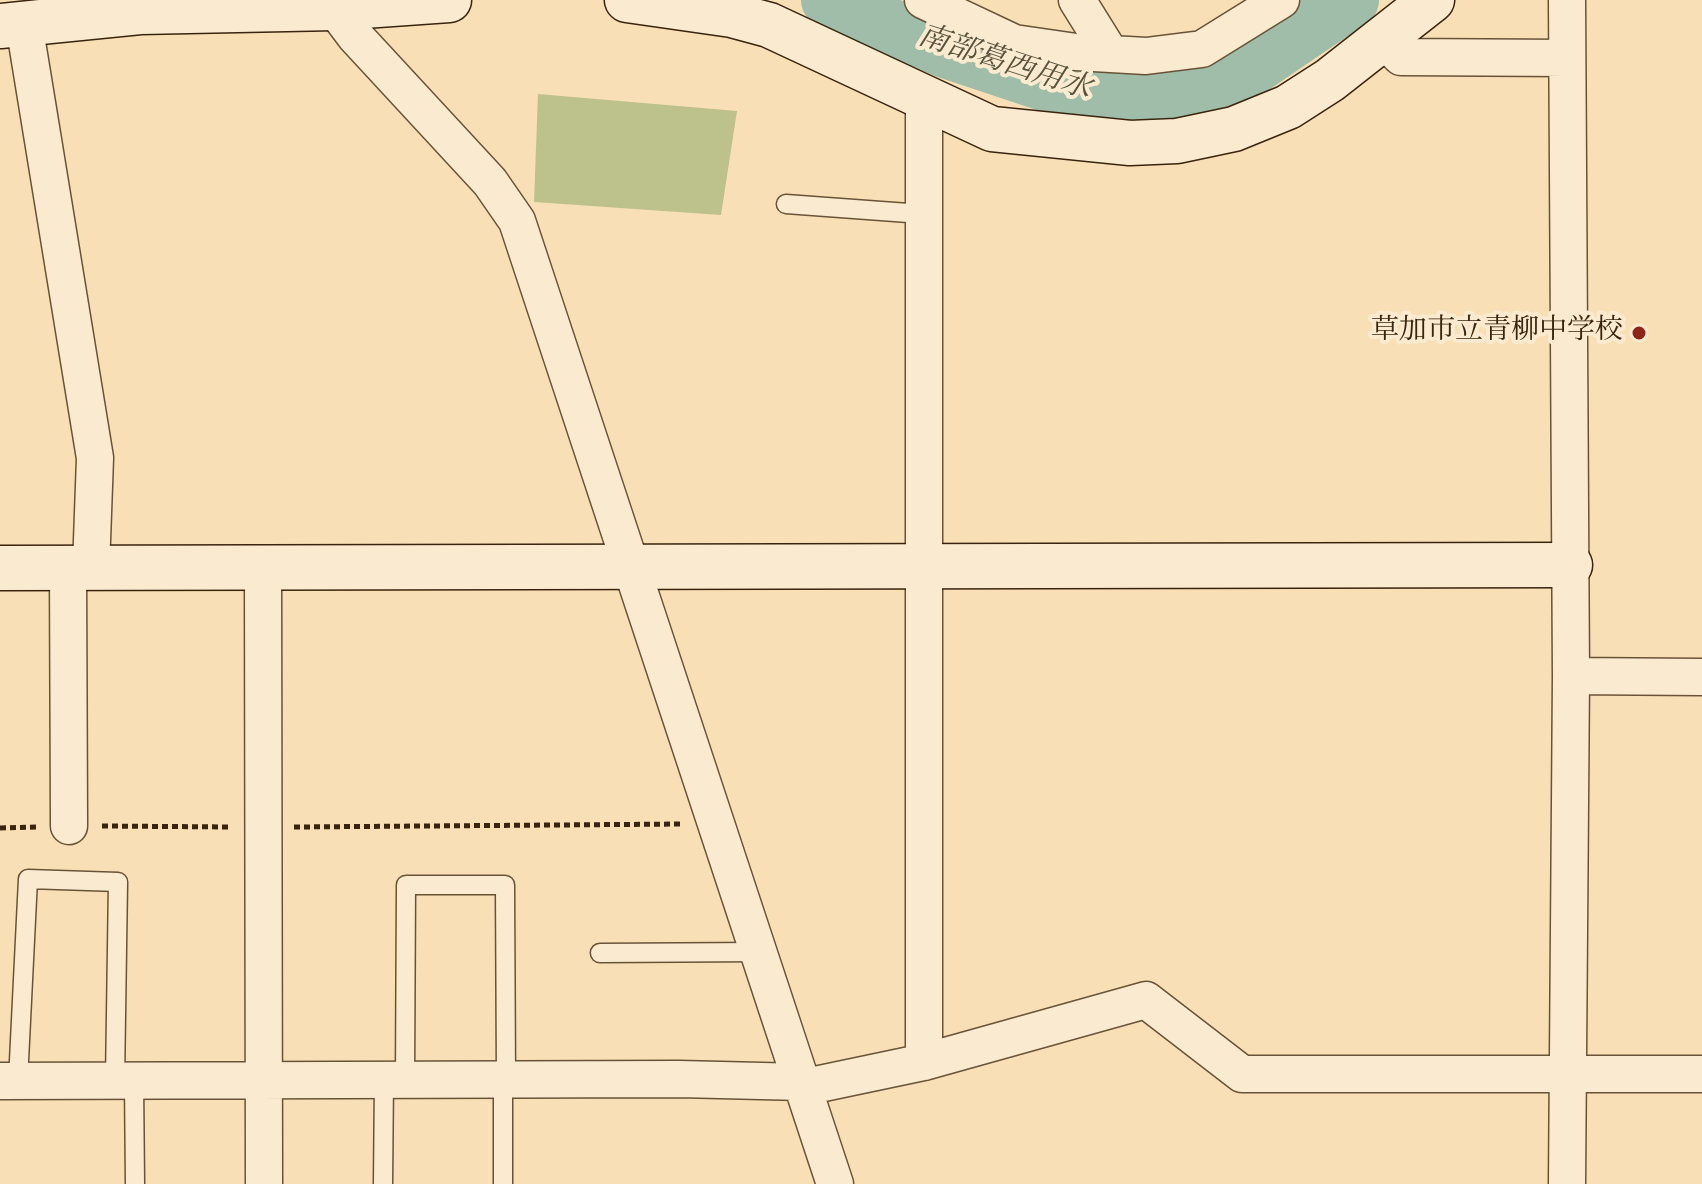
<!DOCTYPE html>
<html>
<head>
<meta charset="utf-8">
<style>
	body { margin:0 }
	canvas { display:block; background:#f8dfb5 }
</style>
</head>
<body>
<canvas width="1702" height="1184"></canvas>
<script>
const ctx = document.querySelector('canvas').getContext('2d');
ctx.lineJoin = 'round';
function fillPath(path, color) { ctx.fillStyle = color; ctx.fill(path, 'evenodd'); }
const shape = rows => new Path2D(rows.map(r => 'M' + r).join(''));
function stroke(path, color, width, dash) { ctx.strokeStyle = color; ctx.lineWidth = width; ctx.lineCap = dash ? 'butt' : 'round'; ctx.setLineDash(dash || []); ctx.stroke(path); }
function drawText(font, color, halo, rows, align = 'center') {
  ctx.font = font + ' Vollkorn,"Noto Serif JP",serif'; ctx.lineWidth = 8; ctx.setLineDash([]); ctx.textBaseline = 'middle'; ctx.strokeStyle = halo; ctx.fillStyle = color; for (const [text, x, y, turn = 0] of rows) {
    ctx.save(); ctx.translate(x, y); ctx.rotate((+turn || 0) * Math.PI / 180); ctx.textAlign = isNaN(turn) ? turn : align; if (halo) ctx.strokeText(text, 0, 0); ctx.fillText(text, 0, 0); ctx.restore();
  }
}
fillPath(shape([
	[538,94,737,111,721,215,534,202]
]), '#bdc28d');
stroke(shape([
	[829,0,948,51,1083,96,1127,99,1223,87,1351,0]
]), '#9fbda8', 56);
const lane = shape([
	[786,204,922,214],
	[600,953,760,952],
	[405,1079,406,885,505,885,506,1080],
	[503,1080,503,1184],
	[18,1081,28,879,118,882,115,1081],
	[134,1082,135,1184],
	[383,1184,384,1079]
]);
const street = shape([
	[328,0,355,36,490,182,517,221,835,1184],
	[923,0,1014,43,1076,52,1146,56,1202,49,1281,0],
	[1077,0,1110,53],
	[24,24,95,458,91,568],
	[1383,39,1401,57,1567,58],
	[263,566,264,1184],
	[68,568,69,826],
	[1571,676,1702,677],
	[924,1062,924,100],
	[0,1081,679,1079,803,1082],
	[805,1087,924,1062,1146,1000,1242,1074,1702,1074],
	[1567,1184,1571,676,1567,0]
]);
const secondary = shape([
	[627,0,732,15,769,25,992,129,1130,143,1177,141,1234,129,1288,107,1330,80,1432,0],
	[0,26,140,12,335,8,449,0],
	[0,568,1570,565]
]);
stroke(lane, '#695338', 21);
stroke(street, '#695338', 39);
stroke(secondary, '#39240f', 47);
stroke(shape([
	[102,826,232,827],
	[294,827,684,824],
	[0,828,36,827]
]), '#39240f', 5, [6, 4]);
stroke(lane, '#faeacf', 18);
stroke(street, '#faeacf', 36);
stroke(secondary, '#faeacf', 44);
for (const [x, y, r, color] of [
	[1639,333,8,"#8f2418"]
]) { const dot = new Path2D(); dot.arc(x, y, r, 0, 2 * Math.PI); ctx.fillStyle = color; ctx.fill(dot); stroke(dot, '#faeacf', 3); }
drawText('28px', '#39240f', '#faeacf', [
	["草加市立青柳中学校",1623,333]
], 'right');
drawText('italic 30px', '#58523d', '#faeacf', [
	["南部葛西用水",1004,65,18]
]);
</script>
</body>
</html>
